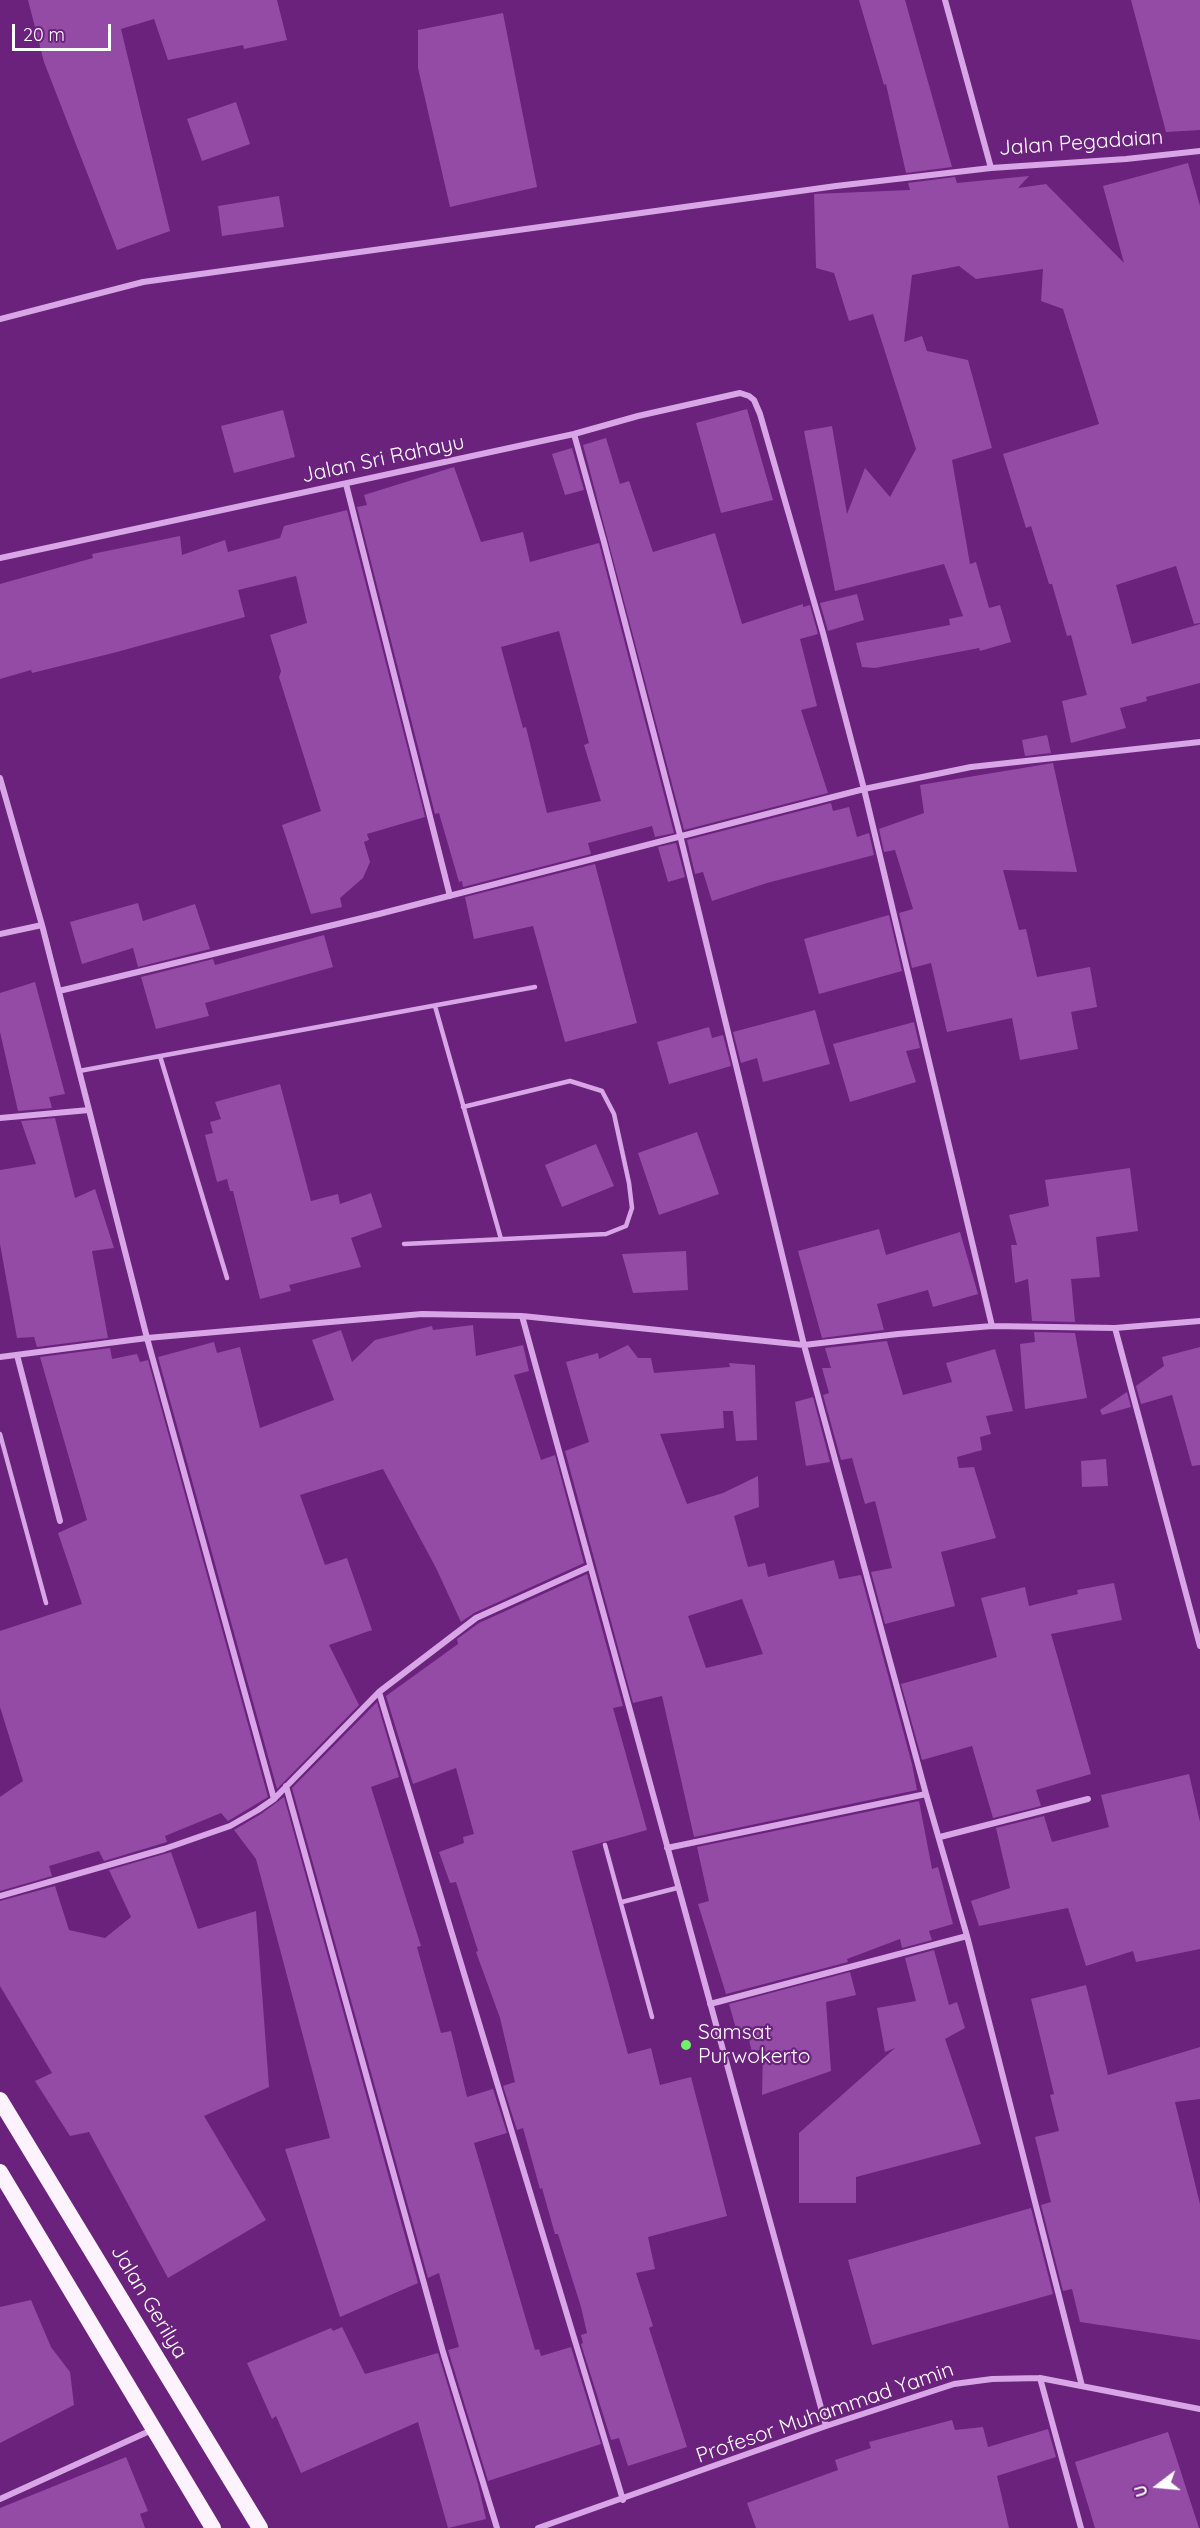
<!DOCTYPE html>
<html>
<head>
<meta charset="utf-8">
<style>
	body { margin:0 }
	#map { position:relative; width:1200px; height:2528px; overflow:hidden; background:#6b227d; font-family:Quicksand,sans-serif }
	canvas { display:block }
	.north { position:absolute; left:1128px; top:2456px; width:60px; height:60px; -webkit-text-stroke:4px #6b227d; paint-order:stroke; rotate:254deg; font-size:16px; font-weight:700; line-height:24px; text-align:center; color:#fff }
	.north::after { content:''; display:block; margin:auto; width:21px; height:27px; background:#fff; clip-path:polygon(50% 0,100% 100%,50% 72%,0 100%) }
	.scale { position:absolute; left:12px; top:24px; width:99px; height:27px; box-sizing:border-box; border:3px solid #fff; border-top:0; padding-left:8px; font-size:18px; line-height:21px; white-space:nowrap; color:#fff; -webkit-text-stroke:4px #6b227d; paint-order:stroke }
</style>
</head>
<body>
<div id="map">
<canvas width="1200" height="2528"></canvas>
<div class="north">U</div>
<div class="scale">20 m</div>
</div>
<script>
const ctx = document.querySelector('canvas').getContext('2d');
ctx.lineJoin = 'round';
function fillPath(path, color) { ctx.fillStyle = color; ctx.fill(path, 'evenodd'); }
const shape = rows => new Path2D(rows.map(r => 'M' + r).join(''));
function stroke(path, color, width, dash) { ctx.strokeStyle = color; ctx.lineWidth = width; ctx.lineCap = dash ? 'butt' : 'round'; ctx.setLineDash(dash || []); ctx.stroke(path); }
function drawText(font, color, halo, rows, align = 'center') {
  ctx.font = font + ' Quicksand,sans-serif'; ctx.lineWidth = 4.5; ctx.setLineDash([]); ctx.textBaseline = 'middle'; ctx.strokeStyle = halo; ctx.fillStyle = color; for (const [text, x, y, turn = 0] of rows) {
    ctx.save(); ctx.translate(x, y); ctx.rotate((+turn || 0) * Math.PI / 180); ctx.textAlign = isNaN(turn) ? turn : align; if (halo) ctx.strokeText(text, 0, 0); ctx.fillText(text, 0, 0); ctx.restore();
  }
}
fillPath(shape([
	[28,0,277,0,287,40,244,49,243,45,168,60,154,19,121,29,170,231,117,250,44,62],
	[859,0,905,0,952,167,906,173,886,84,884,85],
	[1131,0,1200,0,1200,130,1166,132],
	[503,13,537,187,450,207,418,68,418,30],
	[236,102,250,144,202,161,187,119],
	[1188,163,1200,206,1200,623,1194,624,1176,566,1116,585,1132,644,1200,624,1200,683,1146,697,1147,701,1120,708,1126,728,1071,743,1062,701,1087,695,1071,635,1067,636,1052,584,1049,584,1031,526,1026,528,1003,454,1099,424,1063,309,1041,301,1043,269,976,279,959,266,912,275,904,342,922,336,927,351,968,360,992,448,952,460,970,564,976,562,989,608,1000,605,1011,642,980,651,979,648,875,668,862,667,856,643,950,625,949,619,963,616,944,564,835,591,804,431,832,426,847,514,865,468,890,497,916,449,873,314,849,321,834,273,816,268,814,194,910,190,908,183,955,177,957,183,1029,176,1018,188,1046,184,1124,263,1103,186],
	[279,196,284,227,222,236,218,206],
	[747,409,773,500,721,513,696,423],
	[283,410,295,457,234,473,221,426],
	[606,438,620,484,629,481,653,552,715,533,742,624,803,604,803,607,810,605,818,634,800,639,817,706,801,710,828,793,684,830,583,445],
	[572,448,584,490,565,495,552,454],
	[454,467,481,542,523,532,530,562,599,543,674,833,655,837,652,826,588,843,591,854,463,887,462,881,459,882,439,813,435,814,357,507,367,505,364,495],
	[559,631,589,743,584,745,601,801,547,813,526,727,523,728,501,647],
	[347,510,425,817,367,834,369,840,364,842,370,862,363,878,340,898,342,907,311,914,282,825,321,811,279,677,281,671,270,635,307,623,296,576,238,590,245,617,113,653,32,673,31,670,0,679,0,584,93,558,92,554,180,536,182,555,225,540,228,552,280,538,284,526],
	[857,594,864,620,828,631,820,603],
	[1047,735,1051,753,1025,756,1022,740],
	[1053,763,1077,872,1003,870,1019,930,1026,929,1037,977,1090,967,1097,1007,1071,1012,1078,1049,1020,1060,1012,1018,947,1032,931,963,912,968,899,913,913,909,895,850,884,852,879,829,924,813,920,785],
	[831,803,833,811,849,807,857,837,869,833,874,855,767,883,712,901,703,872,695,874,687,840],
	[676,843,685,877,668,882,658,847],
	[595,864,637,1023,565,1042,533,926,474,939,465,897],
	[138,903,143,921,195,904,210,949,138,967,133,948,82,964,70,922],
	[889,915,902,971,819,994,804,939],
	[324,935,333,967,205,1003,209,1016,156,1029,141,977,213,959,215,965],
	[35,982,65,1094,49,1097,52,1108,18,1111,0,1032,0,993],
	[815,1010,830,1064,763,1082,757,1058,741,1063,733,1032],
	[914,1022,920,1048,906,1051,916,1082,850,1102,833,1044],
	[709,1027,712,1038,723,1035,731,1066,669,1084,657,1042],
	[280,1084,311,1201,338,1194,340,1204,371,1193,382,1227,351,1238,361,1267,289,1285,291,1291,260,1299,233,1191,230,1191,227,1179,217,1182,205,1135,213,1133,210,1122,221,1119,215,1102],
	[55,1118,75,1198,95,1189,114,1248,92,1251,108,1338,37,1347,34,1337,17,1338,0,1244,0,1170,36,1164,21,1121],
	[697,1132,719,1194,659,1215,638,1153],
	[596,1144,614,1186,562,1207,545,1165],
	[1130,1168,1138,1231,1096,1237,1100,1277,1071,1279,1075,1322,1032,1321,1028,1279,1015,1283,1011,1245,1017,1245,1009,1215,1049,1206,1045,1180],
	[879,1229,886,1255,960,1232,978,1294,933,1307,928,1290,877,1304,884,1330,822,1338,798,1251],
	[686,1251,688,1290,633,1293,622,1254],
	[473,1325,476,1356,523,1345,529,1371,514,1375,541,1460,555,1455,584,1563,474,1613,461,1622,436,1568,383,1469,300,1495,325,1565,347,1558,372,1630,329,1645,359,1705,277,1789,158,1357,214,1342,217,1353,240,1347,260,1428,334,1400,312,1340,341,1330,352,1362,375,1340,432,1326,433,1330],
	[1034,1332,1075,1333,1087,1398,1025,1409,1020,1344,1035,1342],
	[887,1341,903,1395,952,1382,946,1363,995,1349,1013,1411,986,1416,991,1434,980,1437,982,1450,957,1457,959,1468,974,1467,996,1538,941,1552,955,1606,885,1624,871,1572,892,1568,875,1501,865,1504,852,1458,841,1460,823,1395,829,1393,822,1368,831,1368,825,1348],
	[628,1345,638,1358,651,1358,654,1373,730,1367,729,1363,755,1365,757,1440,736,1441,733,1411,723,1411,724,1428,660,1434,687,1504,723,1493,758,1476,759,1507,734,1516,748,1567,765,1563,768,1577,834,1560,839,1579,861,1575,912,1764,917,1790,694,1837,662,1696,633,1703,565,1451,589,1442,566,1362,598,1353,599,1359],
	[742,1599,763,1654,706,1668,688,1616],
	[1200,1347,1200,1465,1192,1466,1172,1395,1141,1404,1136,1386,1164,1366,1162,1357],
	[110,1348,112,1359,137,1354,140,1362,148,1360,268,1797,228,1821,221,1813,165,1836,167,1842,104,1861,99,1851,49,1866,52,1876,0,1891,0,1797,23,1781,0,1707,0,1631,82,1604,58,1533,87,1520,40,1357],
	[1127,1392,1131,1407,1102,1415,1100,1410],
	[813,1397,830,1462,806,1466,795,1402],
	[1106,1459,1108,1486,1082,1487,1081,1461],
	[587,1574,623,1706,613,1708,647,1830,572,1851,628,2054,651,2048,660,2085,691,2077,727,2216,648,2237,655,2269,636,2273,653,2326,649,2328,687,2447,628,2466,619,2438,611,2440,581,2344,583,2343,581,2335,587,2333,581,2307,558,2234,555,2234,542,2188,540,2189,523,2128,517,2130,503,2086,515,2082,500,2018,476,1952,478,1951,456,1882,450,1883,439,1852,464,1843,463,1837,474,1834,456,1768,413,1784,386,1696,458,1644,457,1639,479,1623],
	[1114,1583,1122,1620,1051,1634,1091,1774,1036,1790,1041,1806,993,1818,972,1746,922,1760,901,1684,997,1657,981,1598,1025,1587,1029,1606,1078,1594,1077,1590],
	[377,1702,399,1777,371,1787,421,1946,417,1947,441,2033,451,2031,467,2097,493,2089,507,2133,474,2143,535,2350,539,2349,541,2356,571,2347,601,2444,488,2481,448,2350,459,2347,439,2273,428,2278,292,1788],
	[1189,1774,1200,1822,1200,1949,1136,1962,1133,1951,1086,1966,1068,1908,979,1926,971,1901,1010,1888,996,1828,1044,1816,1052,1842,1109,1827,1101,1795],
	[284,1797,418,2283,340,2317,285,2149,330,2138,256,1859,234,1830,261,1814],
	[919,1801,932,1869,938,1867,953,1924,929,1931,932,1940,902,1948,900,1939,847,1959,848,1962,726,1994,698,1904,709,1901,697,1847],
	[171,1852,198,1929,256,1911,269,2087,204,2116,266,2220,168,2278,89,2132,70,2136,35,2081,52,2073,0,1986,0,1901,55,1886,69,1930,105,1938,131,1917,109,1870],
	[934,1950,949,2005,957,2002,965,2028,945,2039,981,2144,856,2177,856,2203,799,2203,799,2133,895,2048,885,2052,877,2008,916,2001,905,1958],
	[850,1972,856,1995,826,2002,831,2071,762,2095,763,2049,752,2052,748,2036,739,2039,729,2004],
	[1086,1985,1108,2075,1200,2047,1200,2099,1175,2102,1200,2204,1200,2340,1080,2322,1072,2289,1063,2291,1041,2205,1051,2202,1035,2137,1059,2131,1050,2095,1054,2094,1031,1999],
	[1031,2208,1053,2294,872,2345,848,2260],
	[31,2300,51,2347,70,2372,74,2405,0,2443,0,2307],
	[342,2327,365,2374,438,2353,478,2484,486,2519,448,2528,418,2422,301,2473,276,2416,272,2419,247,2363,331,2328,333,2331],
	[952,2420,955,2430,983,2427,988,2447,1048,2429,1056,2457,997,2476,1009,2528,756,2528,747,2503,838,2470,835,2460,871,2448,869,2442],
	[1168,2432,1199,2528,1095,2528,1075,2462],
	[126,2457,148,2511,140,2514,145,2528,0,2528,0,2508]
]), '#934ba6');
stroke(shape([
	[435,1006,501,1239],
	[160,1056,227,1278],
	[79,1071,535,987],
	[404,1244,606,1234,626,1226,632,1208,629,1183,614,1114,602,1091,570,1081,463,1107],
	[0,1434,46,1603],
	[605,1845,652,2017],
	[622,1902,677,1888]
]), '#d8a6e6', 4.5);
stroke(shape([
	[945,0,991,168,1126,159,1200,151],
	[0,319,143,282,836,186,991,168],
	[574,434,604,542,680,835,804,1345,926,1794,967,1936,1082,2386],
	[346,484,450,896],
	[0,558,574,434,638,416,740,393,749,396,754,400,760,414,823,633,864,789,992,1326],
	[0,778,42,925,147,1338,274,1799,379,1692,476,1618,589,1567],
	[0,934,42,925],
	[59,991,379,914,864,789,971,767,1200,742],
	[0,1118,89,1110],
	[522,1316,826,2426],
	[1115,1328,1200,1646],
	[17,1355,60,1521],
	[0,1357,147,1338,422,1314,522,1316,804,1345,898,1334,992,1326,1115,1328,1200,1321],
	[379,1692,623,2500],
	[286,1786,443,2352,497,2528],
	[940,1837,1088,1799],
	[667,1848,926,1794],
	[0,1896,164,1849,230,1826,258,1810,274,1799],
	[710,2004,967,1936],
	[1040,2378,1081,2528],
	[0,2499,154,2429],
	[538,2528,826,2426,954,2384,992,2379,1040,2378,1200,2409]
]), '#d8a6e6', 6);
stroke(shape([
	[0,2100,260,2528],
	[0,2172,213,2528]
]), '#fcf3fe', 16);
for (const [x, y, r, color] of [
	[686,2045,6,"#70f268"]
]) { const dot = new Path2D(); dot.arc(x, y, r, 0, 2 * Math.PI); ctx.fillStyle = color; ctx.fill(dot); stroke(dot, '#6b227d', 2); }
drawText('21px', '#fff', '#6b227d', [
	["Jalan Pegadaian",1081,143,-4],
	["Jalan Sri Rahayu",383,459,-12],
	["Jalan Gerilya",149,2302,59],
	["Profesor Muhammad Yamin",825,2413,-19]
]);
drawText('21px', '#fff', '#6b227d', [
	["Samsat",698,2033],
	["Purwokerto",698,2057]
], 'left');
</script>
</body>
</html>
